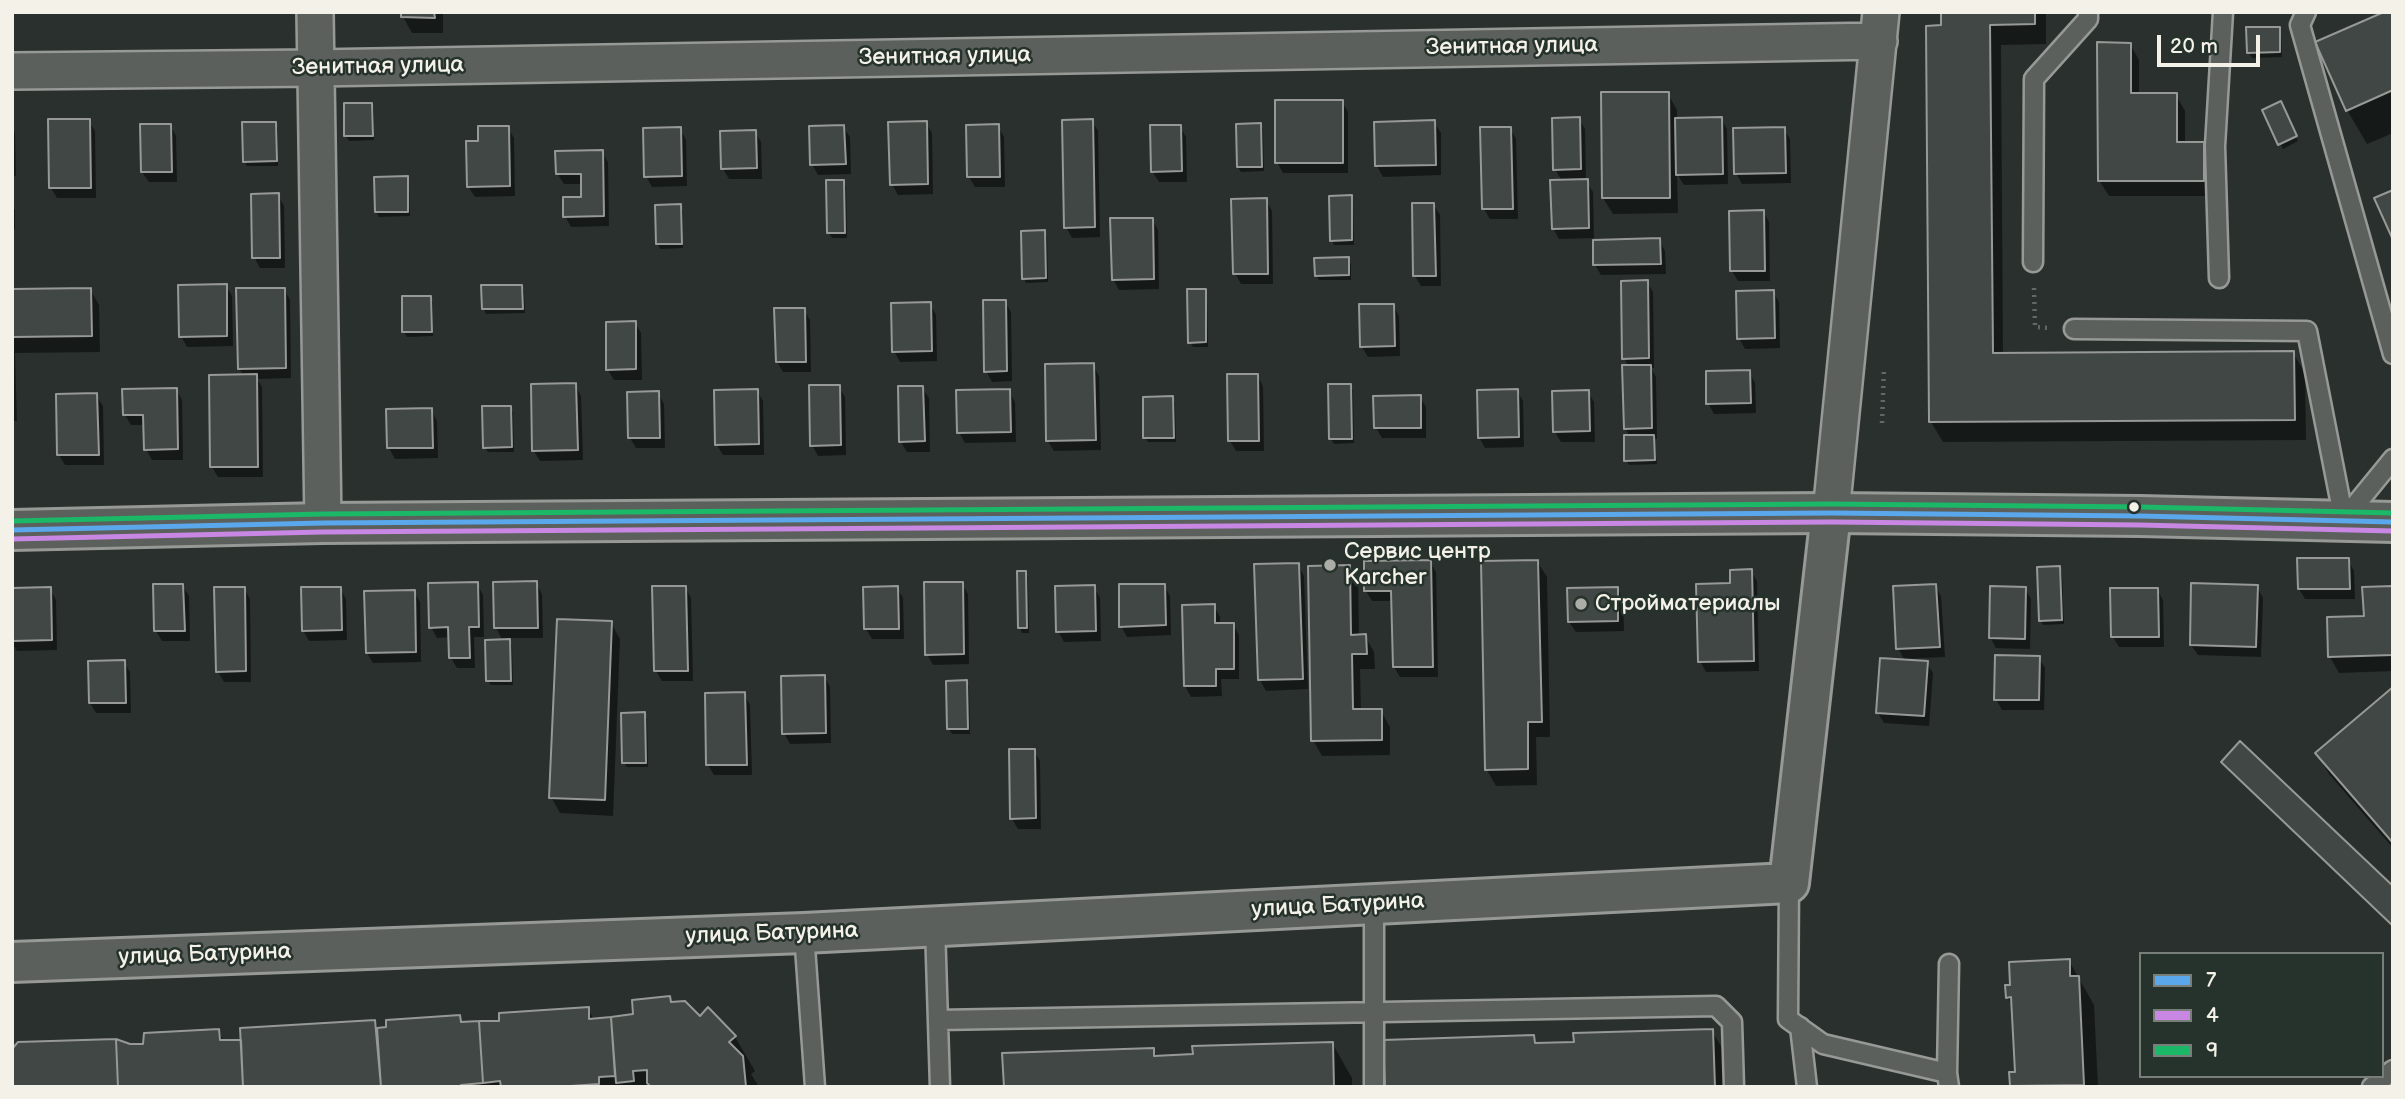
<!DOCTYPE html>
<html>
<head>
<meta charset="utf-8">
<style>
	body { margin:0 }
	#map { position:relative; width:2405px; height:1099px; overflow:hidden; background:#29302d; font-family:"Balsamiq Sans",sans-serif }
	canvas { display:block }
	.frame { position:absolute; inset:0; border:14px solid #f4f1e8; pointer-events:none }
	.legend { position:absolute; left:2139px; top:952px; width:245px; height:126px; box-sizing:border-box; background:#26332d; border:2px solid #787f78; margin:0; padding:9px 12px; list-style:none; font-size:21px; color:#f4f1e8 }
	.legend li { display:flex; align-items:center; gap:14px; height:35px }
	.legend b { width:35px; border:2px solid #787f78 }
	.scale { position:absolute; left:2157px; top:35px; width:103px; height:32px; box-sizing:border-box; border:4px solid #f4f1e8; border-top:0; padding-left:9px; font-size:21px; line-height:24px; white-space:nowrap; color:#f4f1e8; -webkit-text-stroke:5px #26332d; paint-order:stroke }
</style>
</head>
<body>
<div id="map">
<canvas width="2405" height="1099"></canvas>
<div class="frame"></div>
<ul class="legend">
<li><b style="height:9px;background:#5aa8eb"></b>7</li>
<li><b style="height:9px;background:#c787e3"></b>4</li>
<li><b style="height:9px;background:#1ab867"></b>9</li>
</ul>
<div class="scale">20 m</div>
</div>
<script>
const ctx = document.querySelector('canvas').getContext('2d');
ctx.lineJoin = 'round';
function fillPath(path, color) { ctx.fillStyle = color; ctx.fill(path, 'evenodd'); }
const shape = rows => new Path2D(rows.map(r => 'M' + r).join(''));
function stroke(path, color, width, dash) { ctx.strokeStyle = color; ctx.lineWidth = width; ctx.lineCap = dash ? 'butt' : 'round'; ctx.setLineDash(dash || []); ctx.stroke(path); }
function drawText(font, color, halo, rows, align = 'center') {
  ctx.font = font + ' "Balsamiq Sans",sans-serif'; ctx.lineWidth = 5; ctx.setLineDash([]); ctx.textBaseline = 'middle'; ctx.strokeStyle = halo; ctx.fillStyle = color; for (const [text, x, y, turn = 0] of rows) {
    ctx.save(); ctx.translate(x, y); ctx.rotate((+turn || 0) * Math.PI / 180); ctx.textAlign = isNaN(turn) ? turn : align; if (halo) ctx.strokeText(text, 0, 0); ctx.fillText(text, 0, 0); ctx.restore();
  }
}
fillPath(shape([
	[403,12,443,12,443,33,412,33,403,17],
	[1942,12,2046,12,2046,44,2001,45,2003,355,2293,353,2305,373,2306,440,1943,442,1931,422],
	[2393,12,2393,133,2367,144,2347,110],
	[2279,28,2281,33,2282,57,2252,58,2249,53],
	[2130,44,2139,60,2139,95,2176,95,2185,111,2185,144,2203,144,2212,160,2212,196,2109,196,2099,180],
	[1668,94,1677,110,1677,120,1721,119,1727,129,1728,184,1684,185,1677,174,1678,213,1613,214,1603,198],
	[1342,102,1348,112,1348,173,1283,173,1277,162],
	[371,105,374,109,374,140,349,141,346,136],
	[2283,108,2298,141,2283,149,2264,111],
	[1579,119,1585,129,1586,181,1593,192,1594,238,1559,239,1553,228,1562,181,1555,169],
	[89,121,95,131,96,198,57,198,51,188],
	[1092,121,1098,131,1100,237,1072,238,1066,227],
	[1434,122,1441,133,1441,175,1383,177,1377,166],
	[926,123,932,133,933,194,898,195,892,184],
	[275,124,278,128,278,166,247,166,244,161],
	[170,125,176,136,177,182,149,182,142,172],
	[1260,125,1263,129,1264,171,1241,172,1238,167],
	[998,126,1004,137,1005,187,975,187,969,177],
	[843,127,850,137,851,174,818,175,812,164],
	[1180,127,1186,137,1187,182,1159,182,1152,171],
	[12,128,15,133,16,176,12,176],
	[508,128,514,138,515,196,475,197,468,186,480,143],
	[1510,128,1516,139,1518,219,1490,219,1484,209],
	[680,129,686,140,687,186,652,187,646,176],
	[1784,129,1790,139,1791,183,1742,184,1736,173],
	[755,132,761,142,762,179,729,179,723,169],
	[602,152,608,162,609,226,571,227,565,216,583,199,583,184,564,184,557,173],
	[407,178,409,183,410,216,379,217,376,212],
	[843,182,846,186,847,238,832,238,829,233],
	[278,195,284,206,285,268,260,268,254,257],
	[1351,197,1353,202,1354,245,1334,245,1332,240],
	[1266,200,1272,211,1273,284,1241,284,1235,273],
	[1433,204,1440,215,1441,286,1421,286,1415,276],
	[12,206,15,210,15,229,12,229],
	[680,206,683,211,683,248,660,249,658,244],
	[1763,211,1769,222,1770,281,1738,281,1732,271],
	[1152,219,1158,230,1159,289,1119,290,1113,279],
	[1044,232,1047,237,1048,282,1026,283,1024,278],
	[1659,240,1665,251,1666,274,1601,275,1595,265],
	[1348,259,1351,264,1351,280,1319,280,1316,276],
	[1647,282,1653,292,1654,368,1651,368,1656,377,1657,439,1654,439,1657,464,1629,465,1626,460,1630,437,1625,428,1629,367,1624,358],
	[226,286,232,296,233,346,187,347,181,336],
	[522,286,524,291,525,313,486,314,484,309],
	[90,289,99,305,100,352,15,353,17,421,12,421,12,290],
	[284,289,290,300,291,378,257,379,262,387,263,477,218,477,212,467,244,376,239,368],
	[1205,291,1207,295,1208,347,1193,347,1190,342],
	[1773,292,1779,302,1780,348,1745,349,1739,338],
	[404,298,430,298,433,302,433,336,407,337,404,332],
	[1005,301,1011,312,1012,381,992,382,986,371],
	[930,304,936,315,937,361,900,362,894,351],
	[1393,305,1399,316,1400,356,1368,357,1362,347],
	[804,310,810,320,811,372,783,372,777,362],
	[635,323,641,333,642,380,614,380,608,370],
	[1093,365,1099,376,1101,450,1054,451,1048,441],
	[1749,372,1755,383,1756,413,1714,414,1708,403],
	[1257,375,1263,386,1264,451,1236,451,1230,441],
	[575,385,581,396,583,460,540,461,534,451],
	[1350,386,1353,390,1354,443,1334,444,1331,439],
	[839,387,845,397,846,455,818,456,812,445],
	[922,388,929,398,930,452,907,452,901,442],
	[176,389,182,400,183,460,152,460,146,449,145,425,131,425,125,415],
	[757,391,763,401,764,455,723,455,717,445],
	[1009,391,1015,402,1016,442,965,443,959,432],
	[1517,391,1523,401,1524,447,1485,448,1479,437],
	[1588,392,1594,402,1595,442,1561,442,1555,432],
	[658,393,664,404,665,448,636,448,630,438],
	[96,395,103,406,104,465,65,465,59,455],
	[1420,397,1426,407,1426,438,1382,438,1376,428],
	[1172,398,1175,403,1176,442,1148,442,1145,438],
	[510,408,513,412,514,452,488,452,485,448],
	[431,410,437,421,438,458,395,459,389,448],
	[2348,560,2354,571,2355,599,2305,599,2299,589],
	[1430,561,1436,572,1438,677,1400,677,1394,667,1393,601,1372,601,1366,591],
	[1537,561,1547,577,1550,737,1536,737,1537,785,1496,786,1487,770],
	[1298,565,1304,576,1308,689,1266,691,1260,680],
	[1349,566,1358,582,1359,636,1365,636,1374,652,1375,669,1360,669,1361,711,1381,711,1390,727,1390,755,1322,756,1313,740],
	[2059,568,2062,573,2064,624,2043,625,2041,620],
	[1751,571,1757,581,1759,671,1706,672,1700,661,1732,585],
	[1025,573,1028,577,1029,633,1022,633,1020,628],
	[536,583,542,594,543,638,508,638,512,645,513,685,491,685,488,681,503,641,496,628],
	[477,584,483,595,484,637,474,637,475,668,457,668,451,658,450,637,437,638,431,627],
	[962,584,968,594,969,664,933,665,927,654],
	[182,585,189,596,190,641,162,641,156,631],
	[1164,586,1170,596,1171,635,1127,637,1121,626],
	[1935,586,1941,596,1945,657,1904,659,1898,648],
	[685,587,691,598,693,681,662,681,656,671],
	[1094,587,1100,598,1101,641,1064,642,1058,631],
	[2257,587,2263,598,2261,657,2198,655,2191,645],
	[2393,587,2393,671,2339,673,2330,657],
	[244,588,250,599,251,682,224,682,218,672],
	[340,588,346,599,347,640,309,641,303,630],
	[897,588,903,598,904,639,872,639,866,629],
	[1617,588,1623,599,1624,631,1576,632,1569,622],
	[50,589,56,600,57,650,17,651,12,643,12,590],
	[2025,589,2031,599,2030,649,1996,648,1990,637],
	[2157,589,2163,600,2164,647,2119,647,2113,637],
	[414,592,420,602,421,662,373,663,367,653],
	[1214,606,1220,617,1220,625,1233,624,1239,635,1239,679,1221,679,1222,696,1191,697,1185,686],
	[611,623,620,639,613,816,560,813,551,797],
	[2039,658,2045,668,2044,710,2002,710,1996,699],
	[124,662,130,672,131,713,96,713,90,703],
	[1927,663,1933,673,1929,726,1884,723,1878,713],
	[824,676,830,687,831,743,790,744,784,733],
	[966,682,969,686,970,734,952,734,949,729],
	[2393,689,2393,848,2329,774,2317,753],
	[744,694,750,705,752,775,714,775,708,765],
	[644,714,647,719,648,767,627,767,624,763],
	[1034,751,1040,761,1041,829,1018,829,1012,819],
	[2069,961,2094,1005,2098,1087,2012,1087,2017,1073,2014,1008,2007,997],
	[669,998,673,1004,735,1037,755,1071,751,1074,759,1087,747,1087,745,1067,741,1059,744,1087,12,1087,129,1045,145,1046,218,1031,224,1041,243,1042,374,1022,379,1029,459,1017,464,1024,501,1023,588,1009,594,1020,612,1019,635,1016],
	[1712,1031,1732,1065,1733,1087,1386,1087,1533,1037,1538,1045],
	[1332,1043,1352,1078,1352,1087,1005,1087,1153,1050,1158,1057]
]), '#0007');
const building = shape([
	[401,12,434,12,435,18,401,17,401,12],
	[1941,12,2035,12,2035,24,1990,25,1993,353,2294,351,2295,420,1929,422,1926,26,1941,25,1941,12],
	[2384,12,2393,12,2393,90,2346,111,2315,42,2384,12],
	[2246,27,2280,27,2280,52,2247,53,2246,27],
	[2097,42,2131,43,2131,93,2177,93,2177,142,2204,142,2204,181,2098,181,2097,42],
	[1601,92,1669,92,1670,198,1602,198,1601,92],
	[1275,100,1343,100,1343,163,1275,163,1275,100],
	[2281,101,2297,136,2278,145,2262,110,2281,101],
	[344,103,372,103,373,136,344,136,344,103],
	[1580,117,1581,169,1553,170,1552,118,1580,117],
	[1722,117,1723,174,1676,175,1675,118,1722,117],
	[48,119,90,119,91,188,49,188,48,119],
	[1093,119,1095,227,1064,228,1062,120,1093,119],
	[1435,120,1436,165,1375,166,1374,122,1435,120],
	[927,121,928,184,890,185,888,122,927,121],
	[242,122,276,122,277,161,243,162,242,122],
	[1261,123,1262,167,1237,167,1236,124,1261,123],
	[140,124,171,124,172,172,141,172,140,124],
	[999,124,1000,177,967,177,966,125,999,124],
	[844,125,846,164,810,165,809,126,844,125],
	[1150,125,1181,125,1182,171,1151,172,1150,125],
	[478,126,509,126,510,186,467,187,466,141,478,141,478,126],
	[681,127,682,176,644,177,643,128,681,127],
	[1480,127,1511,127,1513,209,1482,209,1480,127],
	[1785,127,1786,173,1734,174,1733,128,1785,127],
	[756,130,757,168,721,169,720,131,756,130],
	[603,150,604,216,563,217,563,197,581,197,581,174,556,174,555,151,603,150],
	[408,176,408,212,375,212,374,177,408,176],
	[1588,179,1589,228,1552,229,1550,180,1588,179],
	[826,180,844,180,845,233,827,233,826,180],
	[2393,190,2393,240,2374,198,2393,190],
	[279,193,280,258,252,258,251,194,279,193],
	[1352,195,1352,240,1330,241,1329,196,1352,195],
	[1267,198,1268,274,1233,274,1231,199,1267,198],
	[1412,203,1434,203,1436,276,1413,276,1412,203],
	[681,204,682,244,656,244,655,205,681,204],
	[1764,210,1765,271,1730,271,1729,211,1764,210],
	[1110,218,1153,218,1154,279,1112,280,1110,218],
	[1045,230,1046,278,1022,279,1021,231,1045,230],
	[1660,238,1661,264,1593,265,1593,240,1660,238],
	[1349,257,1349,275,1315,276,1314,258,1349,257],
	[1648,280,1649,358,1622,359,1621,281,1648,280],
	[227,284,227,336,179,337,178,285,227,284],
	[481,285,522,285,523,309,482,309,481,285],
	[91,288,92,336,12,337,12,289,91,288],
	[236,288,285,288,286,368,238,369,236,288],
	[1187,289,1206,289,1206,342,1188,343,1187,289],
	[1774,290,1775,338,1737,339,1736,291,1774,290],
	[402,296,431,296,432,332,402,332,402,296],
	[983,300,1006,300,1007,371,984,372,983,300],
	[931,302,932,351,892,352,891,303,931,302],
	[1359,304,1394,304,1395,346,1360,347,1359,304],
	[774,308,805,308,806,362,776,362,774,308],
	[636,321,636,369,606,370,606,322,636,321],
	[1094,363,1096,440,1046,441,1045,364,1094,363],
	[1622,365,1651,365,1652,428,1624,429,1622,365],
	[1750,370,1751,403,1706,404,1706,371,1750,370],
	[257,374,258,467,210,467,209,375,257,374],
	[1227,374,1258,374,1259,441,1228,441,1227,374],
	[576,383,578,450,532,451,531,384,576,383],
	[1328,384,1351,384,1352,439,1329,439,1328,384],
	[809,385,840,385,841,445,810,446,809,385],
	[898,386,923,386,925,441,899,442,898,386],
	[177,388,178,449,144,450,143,415,123,415,122,389,177,388],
	[758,389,759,444,715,445,714,390,758,389],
	[1010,389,1011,432,957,433,956,390,1010,389],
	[1518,389,1519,437,1478,438,1477,390,1518,389],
	[1589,390,1590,431,1553,432,1552,391,1589,390],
	[659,391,660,438,628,438,627,392,659,391],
	[97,393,99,455,57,455,56,394,97,393],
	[1421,395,1421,428,1374,428,1373,396,1421,395],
	[1173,396,1174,438,1143,438,1143,397,1173,396],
	[482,406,511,406,512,447,483,448,482,406],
	[432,408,433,448,387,448,386,409,432,408],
	[1624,435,1654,435,1655,460,1624,461,1624,435],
	[2297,558,2349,558,2350,589,2298,589,2297,558],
	[1431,560,1433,667,1393,667,1391,591,1364,591,1364,561,1431,560],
	[1538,560,1542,722,1528,722,1528,769,1485,770,1481,561,1538,560],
	[1299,563,1303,679,1258,680,1254,564,1299,563],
	[1350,565,1351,635,1366,634,1367,654,1352,654,1353,709,1382,709,1382,740,1311,741,1308,566,1350,565],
	[2060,566,2062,620,2039,621,2037,567,2060,566],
	[1752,569,1754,661,1698,662,1696,584,1730,583,1730,570,1752,569],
	[1017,571,1026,571,1027,628,1018,628,1017,571],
	[537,581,538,628,494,628,493,582,537,581],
	[478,582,479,627,469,627,470,658,449,658,448,627,429,628,428,583,478,582],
	[924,582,963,582,964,654,925,655,924,582],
	[2191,583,2258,585,2256,647,2190,645,2191,583],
	[153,584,183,584,185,631,154,631,153,584],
	[1119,584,1165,584,1166,625,1119,627,1119,584],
	[1936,584,1940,647,1896,649,1893,586,1936,584],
	[1095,585,1096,631,1056,632,1055,586,1095,585],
	[652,586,686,586,688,671,654,671,652,586],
	[898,586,899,629,864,629,863,587,898,586],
	[1990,586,2026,587,2025,639,1989,638,1990,586],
	[2393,586,2393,655,2328,657,2327,617,2364,616,2362,587,2393,586],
	[51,587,52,640,12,641,12,588,51,587],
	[214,587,245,587,246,671,216,672,214,587],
	[301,587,341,587,342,630,302,631,301,587],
	[1618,587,1618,621,1568,622,1567,588,1618,587],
	[2110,588,2158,588,2159,637,2111,637,2110,588],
	[415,590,416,652,366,653,364,591,415,590],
	[1215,604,1215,623,1234,623,1234,669,1216,669,1216,686,1184,686,1182,605,1215,604],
	[557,619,612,621,605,800,549,798,557,619],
	[510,639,511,681,486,681,485,640,510,639],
	[1995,655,2040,656,2039,700,1994,700,1995,655],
	[1880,658,1928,661,1924,716,1876,713,1880,658],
	[125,660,126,703,89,703,88,661,125,660],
	[825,675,826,733,782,734,781,676,825,675],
	[967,680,968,729,947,729,946,681,967,680],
	[2393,687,2393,843,2315,753,2393,687],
	[745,692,747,765,706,765,705,693,745,692],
	[645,712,646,763,622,763,621,713,645,712],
	[2240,741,2393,886,2393,926,2221,762,2240,741],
	[1009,749,1035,749,1036,818,1010,819,1009,749],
	[2070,959,2070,976,2079,976,2084,1085,2010,1086,2009,1072,2015,1072,2011,997,2006,998,2005,985,2010,985,2009,962,2070,959],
	[670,996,671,1002,685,1001,700,1016,708,1007,736,1036,729,1042,743,1056,746,1087,651,1087,647,1083,647,1070,633,1071,634,1081,616,1083,611,1017,633,1014,632,1000,670,996],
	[589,1007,589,1019,611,1017,615,1076,599,1077,599,1084,556,1087,501,1087,500,1081,483,1083,479,1021,499,1021,499,1013,589,1007],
	[460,1015,461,1022,479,1021,483,1083,461,1085,461,1087,381,1087,377,1028,386,1027,386,1020,460,1015],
	[375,1020,381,1087,243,1087,240,1028,375,1020],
	[219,1029,220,1040,241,1040,243,1087,118,1087,116,1039,130,1044,143,1044,144,1033,219,1029],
	[1713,1029,1715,1087,1385,1087,1383,1040,1534,1035,1535,1043,1574,1042,1573,1033,1713,1029],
	[116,1039,118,1087,12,1087,12,1049,18,1042,116,1039],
	[1333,1042,1334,1087,1004,1087,1002,1053,1154,1048,1154,1056,1193,1054,1192,1046,1333,1042]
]);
fillPath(building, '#414744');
stroke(building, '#969996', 2);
const service = shape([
	[2306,12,2300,25,2393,354],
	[2033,262,2034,79,2088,19,2088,12],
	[2219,278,2215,146,2223,12],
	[2074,329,2307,331,2344,520],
	[2344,519,2393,459],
	[1789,883,1788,1019,1823,1044,1947,1073,1949,1087],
	[1374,904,1374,1087],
	[935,926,940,1087],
	[804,933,815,1087],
	[938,1020,1716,1006,1732,1022,1734,1087],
	[1800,1027,1807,1087],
	[1947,1073,1949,964],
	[2372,1087,2393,1070]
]);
const minor = shape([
	[315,12,323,523],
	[12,71,315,68,1879,41],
	[1831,513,1881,12]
]);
const tertiary = shape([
	[12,962,804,933,1789,883,1831,513]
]);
const secondary = shape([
	[12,530,323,523,1831,513,2140,516,2393,522]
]);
stroke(service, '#969996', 23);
stroke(minor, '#969996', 40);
stroke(tertiary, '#969996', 44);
stroke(secondary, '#969996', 44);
stroke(shape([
	[2034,288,2035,327,2050,328],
	[1882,423,1884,368]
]), '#646764', 4.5, [2, 5]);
stroke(service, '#5c605c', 18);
stroke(minor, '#5c605c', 35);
stroke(tertiary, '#5c605c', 38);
stroke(secondary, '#5c605c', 38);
stroke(shape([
	[12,530,323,523,1831,513,2140,516,2393,522]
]), '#5aa8eb', 5);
stroke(shape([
	[12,539,323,532,1831,522,2140,525,2393,531]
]), '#c787e3', 5);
stroke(shape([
	[12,521,323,514,1831,504,2140,507,2393,513]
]), '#1ab867', 5);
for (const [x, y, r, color] of [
	[2134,507,6,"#f4f1e8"],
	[1330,565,7,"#adada7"],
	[1581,604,7,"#adada7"]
]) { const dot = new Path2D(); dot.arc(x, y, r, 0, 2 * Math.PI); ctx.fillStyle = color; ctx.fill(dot); stroke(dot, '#26332d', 2.5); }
drawText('23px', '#f4f1e8', '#26332d', [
	["Зенитная улица",1512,47,-1],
	["Зенитная улица",945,57,-1],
	["Зенитная улица",378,67,-1],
	["улица Батурина",1338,906,-3],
	["улица Батурина",772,934,-2],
	["улица Батурина",205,955,-2]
]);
drawText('23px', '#f4f1e8', '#26332d', [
	["Сервис центр",1344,552],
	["Karcher",1344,578],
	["Стройматериалы",1595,604]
], 'left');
</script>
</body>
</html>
